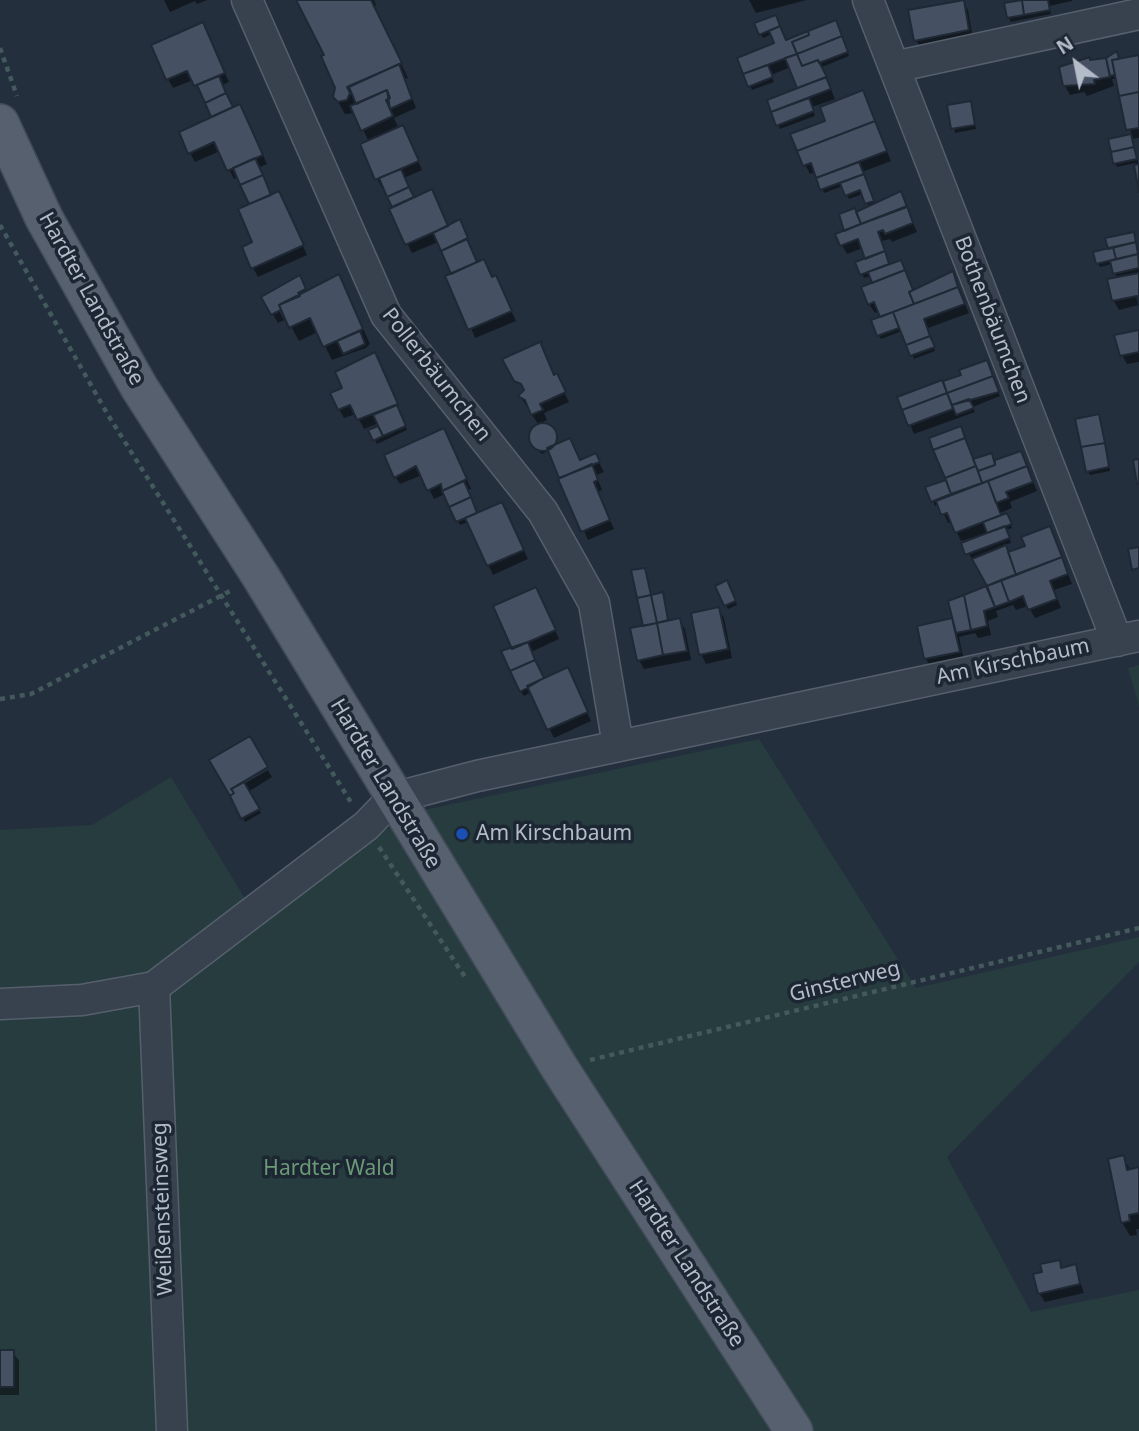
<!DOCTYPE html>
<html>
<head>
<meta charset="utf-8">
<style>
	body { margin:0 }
	#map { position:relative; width:1139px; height:1431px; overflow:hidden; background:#242f3e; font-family:"Noto Sans",sans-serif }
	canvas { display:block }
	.north { position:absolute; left:1041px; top:28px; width:70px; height:70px; -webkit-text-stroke:5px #1d2633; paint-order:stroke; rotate:328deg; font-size:19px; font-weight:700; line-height:28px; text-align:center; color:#b4bcc9 }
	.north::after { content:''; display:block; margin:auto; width:24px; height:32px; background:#b4bcc9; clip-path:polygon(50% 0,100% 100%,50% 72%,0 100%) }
</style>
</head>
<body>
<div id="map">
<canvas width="1139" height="1431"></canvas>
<div class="north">N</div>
</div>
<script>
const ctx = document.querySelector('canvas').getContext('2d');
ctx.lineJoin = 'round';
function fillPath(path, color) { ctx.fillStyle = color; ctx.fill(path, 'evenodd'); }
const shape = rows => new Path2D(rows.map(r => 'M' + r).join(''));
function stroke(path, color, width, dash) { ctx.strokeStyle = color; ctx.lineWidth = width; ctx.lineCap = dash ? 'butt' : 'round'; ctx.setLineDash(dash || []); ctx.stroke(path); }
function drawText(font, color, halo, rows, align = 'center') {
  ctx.font = font + ' "Noto Sans",sans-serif'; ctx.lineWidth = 7; ctx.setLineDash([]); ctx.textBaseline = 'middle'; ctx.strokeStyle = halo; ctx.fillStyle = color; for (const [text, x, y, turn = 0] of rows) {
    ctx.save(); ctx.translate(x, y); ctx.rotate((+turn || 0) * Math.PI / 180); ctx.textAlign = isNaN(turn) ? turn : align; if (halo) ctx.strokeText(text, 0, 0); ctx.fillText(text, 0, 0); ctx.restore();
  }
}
fillPath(shape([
	[1139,665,1139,706,1128,668],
	[759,739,916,988,1139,937,1139,962,947,1157,1031,1312,1139,1290,1139,1431,0,1431,0,830,92,825,171,777,247,902,424,810]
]), '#263c3f');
fillPath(shape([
	[164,0,207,0,197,4,195,1,170,12],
	[297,0,374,0,376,5,374,7,408,78,405,79,416,108,394,118,399,129,407,136,422,170,404,178,414,200,448,227,462,225,477,264,500,286,516,321,475,338,438,242,412,253,391,210,395,208,385,187,382,188,377,179,369,142,355,113,345,114,337,100,337,87,326,56],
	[749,0,807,0,756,13],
	[1031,0,1072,0,1072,1,1049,6,1051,14,1011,22,1009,18],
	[962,1,968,10,973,39,921,49,916,40],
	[777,21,786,41,838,26,849,56,822,67,835,99,812,107,815,116,780,129,769,101,799,89,791,67,771,75,774,82,752,90,739,59,777,44,772,34,763,38,760,34],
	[207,33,229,82,222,85,233,109,245,115,267,164,258,168,271,197,284,202,307,255,258,277,253,268,252,205,238,177,234,179,220,151,195,162,190,153,213,118,203,94,193,80,173,88,168,79],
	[1116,54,1119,61,1139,57,1139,138,1132,139,1139,166,1139,183,1135,163,1117,167,1115,163,1110,140,1132,136,1118,79,1112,79,1114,86,1087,96,1084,92,1070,95,1065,86],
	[863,93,891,161,862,172,874,203,900,193,917,232,892,242,890,239,882,241,889,266,907,276,914,291,960,293,969,313,928,328,935,351,914,359,902,331,881,339,873,321,882,318,880,311,875,313,869,304,875,284,871,276,864,278,857,263,867,260,863,248,847,254,842,245,856,214,870,209,863,194,849,199,843,186,824,193,816,172,810,174,805,165,828,122],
	[970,103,976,129,955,133,949,106],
	[1133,234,1139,256,1139,305,1119,310,1113,300,1117,279,1112,264,1100,267,1098,263,1110,250],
	[305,286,307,293,346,291,370,344,366,348,332,360,318,332,299,341,287,319,278,323,263,297],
	[278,301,286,319,284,320,275,303],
	[1139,332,1139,362,1127,364,1122,355],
	[544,354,569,402,544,413,547,420,538,424,520,396,525,391,504,360],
	[380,364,407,430,377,444,371,431,381,427,379,423,364,429,356,414,344,418,339,409,344,388],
	[988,366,1000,396,973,407,975,412,914,434,899,398],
	[1100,420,1110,471,1090,475,1088,471],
	[547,425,554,432,558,445,580,461,595,455,604,472,596,475,602,490,597,492,614,529,588,540,549,450,542,454,535,447,531,432],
	[449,439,471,489,467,490,477,515,507,513,528,559,493,575,468,522,460,525,445,494,434,499,422,475,400,484,394,475],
	[967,444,974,461,991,455,995,462,1021,453,1037,491,1010,502,1012,508,1000,513,1001,517,1009,519,1012,528,1006,530,1011,543,1004,545,1009,553,1027,547,1050,528,1072,584,1054,590,1061,608,1035,618,1028,606,1016,610,1013,605,996,611,998,617,988,621,991,635,978,638,975,633,959,637,964,661,931,667,925,658,919,627,954,620,966,596,989,587,963,544,972,541,971,538,961,541,952,522,948,523,939,504,935,506,928,488,948,480],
	[644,569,651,596,664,598,669,622,679,620,685,629,691,660,644,669,639,660,645,627],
	[729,586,737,605,728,609,726,605],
	[541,598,559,639,531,652,544,680,572,679,591,721,554,738,531,692,524,696,521,692,504,652,514,649],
	[718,609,724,618,732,658,706,664,701,654],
	[268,770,272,777,248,792,261,813,245,822,230,792],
	[1123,1157,1131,1171,1139,1169,1139,1229,1136,1229,1137,1235,1130,1236,1122,1222],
	[1059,1262,1063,1269,1075,1266,1084,1293,1045,1302,1039,1293,1044,1274],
	[0,1352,13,1352,19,1361,19,1395,0,1395]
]), '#0007');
const building = shape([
	[296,0,371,0,402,63,347,87,350,93,347,100,338,102,333,97,335,88,321,56,324,55,296,0],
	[964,0,969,30,914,41,908,10,964,0],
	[1022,0,1024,15,1007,18,1004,3,1022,0],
	[1022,0,1048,0,1050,10,1024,15,1022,0],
	[776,15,780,26,759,35,754,23,776,15],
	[836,20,842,36,797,54,792,42,809,35,808,31,836,20],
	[203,22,225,73,194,86,187,71,166,80,151,45,203,22],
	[780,26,786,40,808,31,809,35,792,42,797,54,743,74,737,58,774,43,769,31,780,26],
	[842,36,848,52,819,63,818,60,802,66,797,54,842,36],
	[1117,51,1119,59,1112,60,1115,75,1110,76,1106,58,1117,51],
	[797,54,802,66,818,60,827,77,797,88,785,58,797,54],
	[1139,55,1139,92,1119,96,1112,60,1139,55],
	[1090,57,1090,60,1106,58,1110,77,1094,80,1095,84,1063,86,1059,67,1090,57],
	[399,64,412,99,390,109,387,90,356,104,349,87,399,64],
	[768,65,773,77,748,87,743,74,768,65],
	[219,76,226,93,205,103,197,85,219,76],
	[826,77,831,89,771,112,767,100,826,77],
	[387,90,390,98,386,100,393,116,361,131,350,106,387,90],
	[863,90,875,121,797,151,790,134,825,121,820,107,863,90],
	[1139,92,1139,128,1126,130,1119,96,1139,92],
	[226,93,233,107,211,117,205,103,226,93],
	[809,98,814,111,776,126,771,112,809,98],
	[971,101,975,125,951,129,947,105,971,101],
	[240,104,263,155,227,171,214,142,188,154,179,132,240,104],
	[875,121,887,151,816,178,811,163,803,166,797,151,875,121],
	[403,125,419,161,375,180,360,144,403,125],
	[1131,134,1134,147,1111,152,1108,139,1131,134],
	[1134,147,1137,159,1113,164,1111,152,1134,147],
	[255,158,263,175,240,185,233,168,255,158],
	[859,162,864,174,820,190,816,178,859,162],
	[1139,164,1139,192,1134,165,1139,164],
	[401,169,409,187,387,197,379,178,401,169],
	[864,174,874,201,865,204,860,190,845,196,840,183,864,174],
	[263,175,271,195,249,204,240,185,263,175],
	[409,187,414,197,392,207,387,197,409,187],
	[432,189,448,226,405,245,389,209,432,189],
	[279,191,304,245,251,269,242,247,252,242,238,209,279,191],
	[901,191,907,207,861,224,856,212,901,191],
	[907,206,913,223,885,234,883,230,878,232,885,251,865,259,858,239,840,246,835,234,907,206],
	[855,208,861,224,844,231,839,214,855,208],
	[460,219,468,238,441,251,433,233,460,219],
	[1134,232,1136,242,1108,249,1105,238,1134,232],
	[467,239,477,262,451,274,441,251,467,239],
	[1136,242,1138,254,1116,259,1113,247,1136,242],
	[1113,247,1116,259,1096,264,1093,252,1113,247],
	[885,251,889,264,860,275,855,262,885,251],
	[1138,254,1139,268,1113,274,1110,261,1138,254],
	[484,259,492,277,496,275,512,311,468,330,445,276,484,259],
	[901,260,905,270,872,283,868,272,901,260],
	[905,270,913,290,909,292,914,304,880,317,874,302,868,305,861,287,905,270],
	[953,271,958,287,914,304,909,292,953,271],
	[1139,273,1139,304,1137,296,1112,301,1107,279,1139,273],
	[339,274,363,329,323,347,310,318,289,328,279,305,339,274],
	[300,275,306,289,298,293,300,296,279,305,281,310,271,315,261,297,300,275],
	[958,287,965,304,924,319,930,336,906,345,893,312,958,287],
	[893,312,899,328,877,336,871,320,893,312],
	[1139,330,1139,352,1120,356,1114,335,1139,330],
	[360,331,365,344,343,354,337,341,360,331],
	[930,336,935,347,910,356,906,345,930,336],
	[542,341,541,344,554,375,557,373,566,392,540,404,543,410,531,415,525,400,518,396,524,390,521,384,514,381,502,359,542,341],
	[375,352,398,404,357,420,350,405,338,410,330,393,342,388,335,372,375,352],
	[987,360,993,376,947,393,943,381,961,375,959,370,987,360],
	[993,376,999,392,952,405,947,393,993,376],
	[942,380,947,393,902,410,897,397,942,380],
	[947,393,953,409,908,426,902,410,947,393],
	[969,399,974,408,956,415,952,405,969,399],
	[397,405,406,426,383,436,373,415,397,405],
	[1099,414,1105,443,1081,447,1075,419,1099,414],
	'529 437a14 14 0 1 1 28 0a14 14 0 1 1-28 0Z',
	[378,426,383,436,373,441,368,430,378,426],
	[961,426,965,438,933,450,929,438,961,426],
	[444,428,467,479,442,491,441,484,427,491,416,466,394,478,384,455,444,428],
	[570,438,580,460,596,453,600,462,559,478,547,448,570,438],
	[965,438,976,466,945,478,933,450,965,438],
	[1105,443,1109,467,1086,472,1081,447,1105,443],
	[1021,451,1027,466,982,483,978,471,995,465,995,460,1021,451],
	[992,453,995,465,978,471,973,459,992,453],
	[1139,459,1139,484,1137,484,1133,460,1139,459],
	[592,464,598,480,594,482,610,520,581,532,558,479,592,464],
	[976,466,982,483,951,494,945,478,976,466],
	[1027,466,1033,482,1006,492,1009,498,996,503,988,481,1027,466],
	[946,480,951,494,931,502,925,487,946,480],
	[464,481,471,497,449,507,442,491,464,481],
	[988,481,1001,515,955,533,947,513,941,515,936,501,988,481],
	[471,497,477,513,456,522,449,507,471,497],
	[502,502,524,550,487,566,465,518,502,502],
	[1007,513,1012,524,987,533,983,522,1007,513],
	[1005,526,1010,538,965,555,961,543,1005,526],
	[1050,526,1062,557,1016,575,1008,552,1025,546,1021,537,1050,526],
	[1006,545,1016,575,987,586,972,559,1006,545],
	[1139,547,1139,568,1132,570,1128,549,1139,547],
	[1062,557,1068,574,1050,581,1057,599,1028,610,1023,596,1009,602,1001,580,1062,557],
	[645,568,651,595,637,598,631,570,645,568],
	[727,580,736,601,724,606,715,586,727,580],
	[1001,580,1009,602,995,607,987,586,1001,580],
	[986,586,995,607,984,611,987,626,971,630,964,595,986,586],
	[536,587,556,630,512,649,493,606,536,587],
	[663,592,668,620,657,623,651,595,663,592],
	[651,595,657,623,643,626,637,598,651,595],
	[964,595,971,630,956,633,948,601,964,595],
	[719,607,728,649,699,655,691,613,719,607],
	[680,618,687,651,663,655,657,623,680,618],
	[952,618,960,652,924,659,917,626,952,618],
	[657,623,663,655,637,661,630,628,657,623],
	[528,642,535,660,510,671,501,651,528,642],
	[535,660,544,678,520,692,510,671,535,660],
	[568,667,588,712,547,730,527,686,568,667],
	[250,736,268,767,231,789,234,793,230,796,209,760,250,736],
	[244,782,260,809,241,819,230,796,234,793,231,789,244,782],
	[1124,1155,1127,1170,1139,1167,1139,1213,1129,1215,1130,1221,1121,1223,1108,1159,1124,1155],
	[1060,1260,1061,1268,1076,1264,1080,1284,1038,1294,1033,1274,1042,1272,1040,1264,1060,1260],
	[0,1350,14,1350,14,1387,0,1387,0,1350]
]);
fillPath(building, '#455162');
stroke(building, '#1f2835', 2);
const minor = shape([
	[247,0,386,315,543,512,594,603,618,745],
	[868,0,1117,641],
	[894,67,1139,14],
	[154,987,172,1431],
	[0,1004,82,1000,154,987,366,826,393,798,477,776,1139,636]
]);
const major = shape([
	[0,123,44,218,139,387,261,577,559,1067,794,1431]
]);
stroke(minor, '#565f6c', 33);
stroke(major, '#414a57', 40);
stroke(shape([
	[0,48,17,96],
	[0,225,108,415,352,804],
	[0,699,31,694,234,589],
	[379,847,465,977],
	[590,1060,1139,928]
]), '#44595c', 4.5, [5, 5]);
stroke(minor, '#38414e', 30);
stroke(major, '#56606e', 37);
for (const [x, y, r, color] of [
	[462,834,7,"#1a4fb4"]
]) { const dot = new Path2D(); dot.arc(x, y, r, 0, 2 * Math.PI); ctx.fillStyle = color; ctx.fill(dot); stroke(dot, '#1d2633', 2.5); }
drawText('21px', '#b4bcc9', '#1d2633', [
	["Hardter Landstraße",91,299,61],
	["Bothenbäumchen",992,320,69],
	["Pollerbäumchen",436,375,52],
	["Am Kirschbaum",1013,662,-12],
	["Hardter Landstraße",385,784,59],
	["Ginsterweg",845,982,-14],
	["Weißensteinsweg",163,1209,-92],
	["Hardter Landstraße",686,1264,57]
]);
drawText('21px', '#b4bcc9', '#1d2633', [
	["Am Kirschbaum",476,834]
], 'left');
drawText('21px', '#6b9a76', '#1d2633', [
	["Hardter Wald",329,1169]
]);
</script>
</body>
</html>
